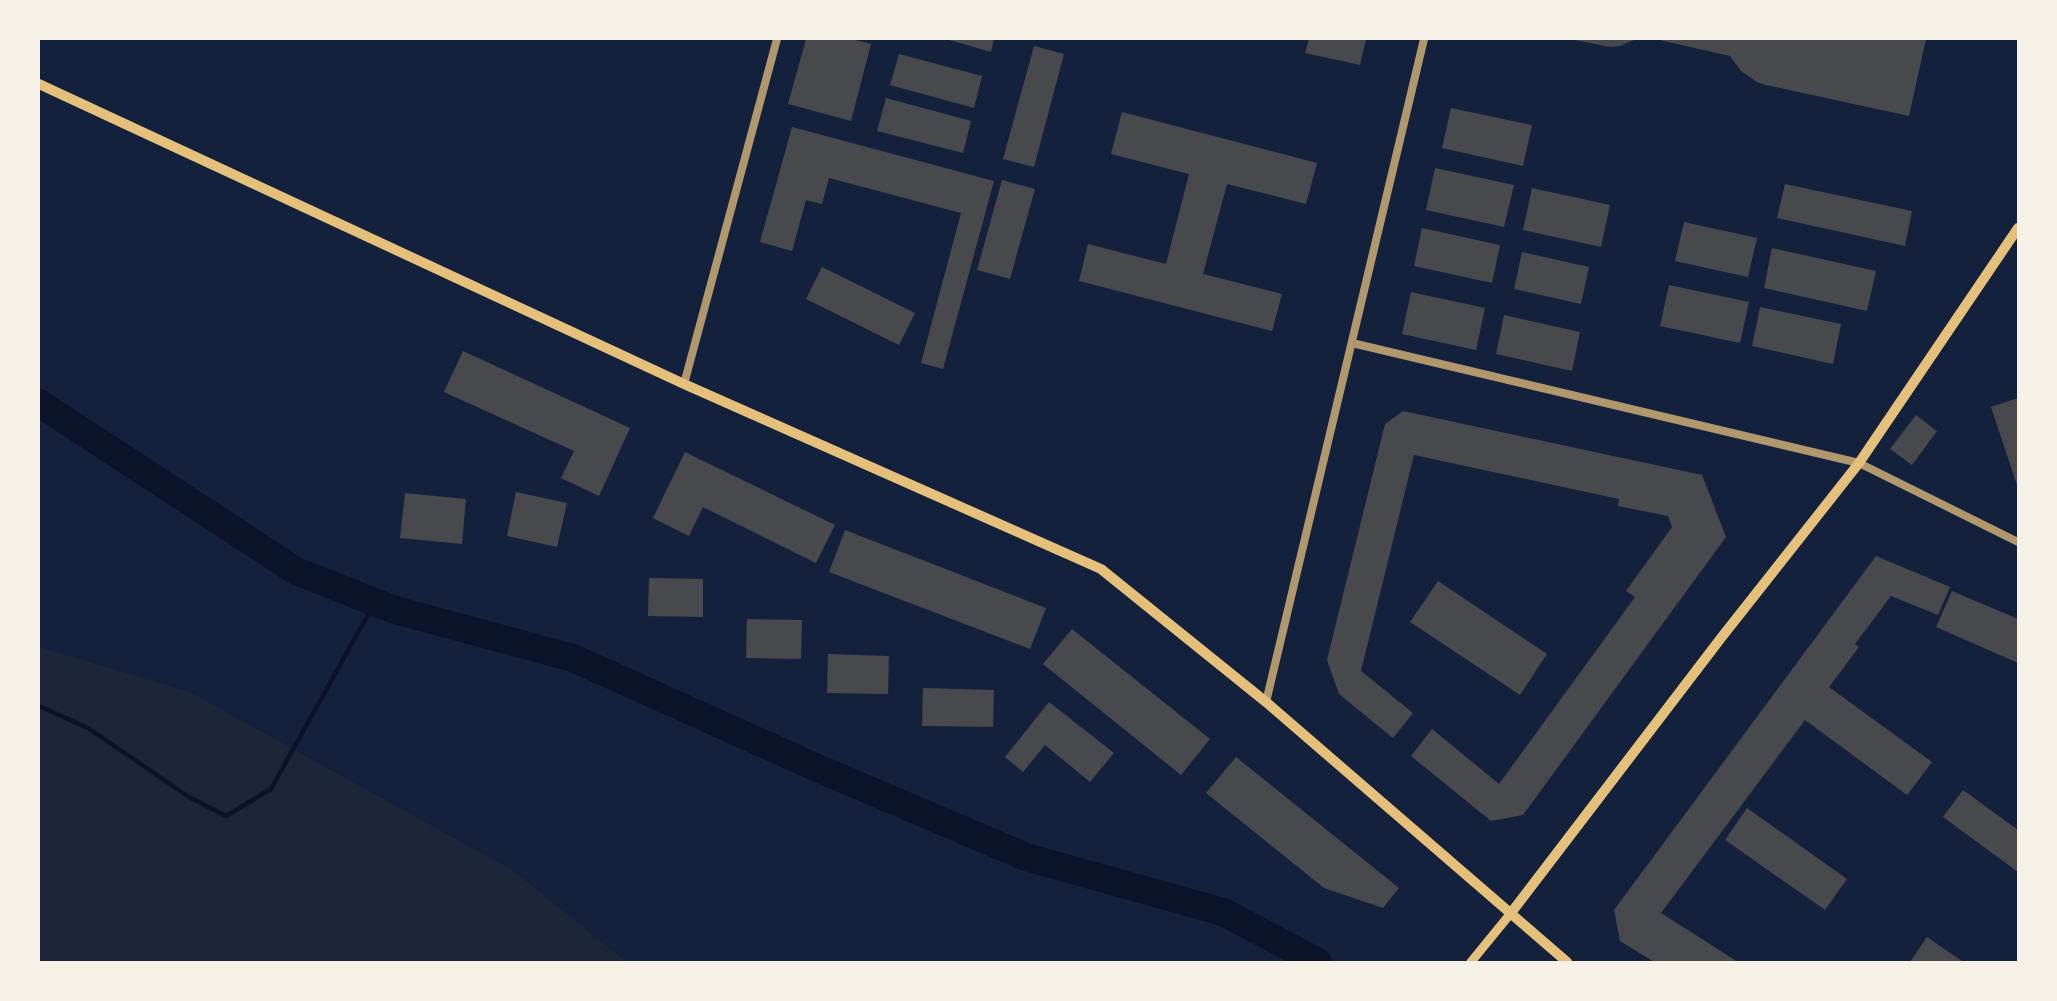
<!DOCTYPE html>
<html>
<head>
<meta charset="utf-8">
<style>
	body { margin:0 }
	#map { position:relative; width:2057px; height:1001px; overflow:hidden; background:#14213d; font-family:"Sofia Sans Condensed",sans-serif }
	canvas { display:block }
	.frame { position:absolute; inset:0; border:40px solid #f6f1e7; pointer-events:none }
</style>
</head>
<body>
<div id="map">
<canvas width="2057" height="1001"></canvas>
<div class="frame"></div>
</div>
<script>
const ctx = document.querySelector('canvas').getContext('2d');
ctx.lineJoin = 'round';
function fillPath(path, color) { ctx.fillStyle = color; ctx.fill(path, 'evenodd'); }
const shape = rows => new Path2D(rows.map(r => 'M' + r).join(''));
function stroke(path, color, width, dash) { ctx.strokeStyle = color; ctx.lineWidth = width; ctx.lineCap = dash ? 'butt' : 'round'; ctx.setLineDash(dash || []); ctx.stroke(path); }
fillPath(shape([
	[39,647,190,692,514,871,626,962,39,962]
]), '#1d2539');
stroke(shape([
	[39,706,88,728,189,797,226,816,271,789,375,602]
]), '#0b132b', 4.5);
stroke(shape([
	[39,403,296,571,395,610,573,658,815,767,1026,857,1223,912,1318,962]
]), '#0b132b', 28);
fillPath(shape([
	[806,39,852,39,871,44,851,121,788,104],
	[946,39,994,39,991,52],
	[1309,39,1366,39,1360,65,1305,53],
	[1570,39,1636,39,1620,46,1610,47],
	[1655,39,1926,39,1909,116,1766,85,1757,82,1741,71,1730,56],
	[1034,46,1064,54,1034,167,1003,159],
	[899,54,982,76,974,108,890,85],
	[886,98,971,121,963,153,877,131],
	[1451,108,1532,125,1523,166,1442,148],
	[1122,112,1317,163,1306,204,1227,184,1203,274,1282,294,1272,331,1079,281,1088,244,1166,264,1189,174,1111,154],
	[792,127,994,181,943,369,921,363,961,213,829,178,822,204,806,200,792,251,760,242],
	[1435,168,1514,185,1504,227,1426,210],
	[1002,180,1035,189,1010,279,977,270],
	[1785,184,1912,211,1905,246,1777,218],
	[1532,188,1610,205,1601,247,1523,230],
	[1684,222,1757,238,1748,277,1675,261],
	[1422,228,1500,245,1492,283,1414,266],
	[1772,248,1876,271,1867,311,1764,288],
	[1522,252,1589,267,1581,304,1514,289],
	[822,267,915,313,899,345,806,299],
	[1669,285,1749,302,1740,343,1660,326],
	[1411,292,1485,308,1476,350,1402,334],
	[1760,307,1841,324,1833,364,1752,346],
	[1504,315,1580,332,1572,371,1496,354],
	[463,351,630,428,599,496,561,478,574,451,444,392],
	[2018,398,2018,488,1991,407],
	[1403,411,1702,475,1726,537,1523,815,1491,821,1411,756,1432,729,1499,784,1635,597,1626,591,1672,527,1668,516,1618,506,1619,499,1414,455,1361,671,1413,713,1393,738,1339,694,1327,660,1385,424],
	[1916,415,1937,431,1912,465,1890,449],
	[685,452,835,525,816,563,703,507,689,536,653,518],
	[516,492,567,503,557,547,507,536],
	[405,493,466,499,462,544,400,538],
	[845,530,1046,608,1030,649,829,572],
	[1876,556,1950,587,1938,615,1891,596,1855,644,1859,647,1829,687,1932,762,1907,795,1805,720,1661,913,1738,962,1654,962,1620,941,1614,910],
	[649,578,703,579,703,617,648,616],
	[1438,581,1547,654,1520,695,1410,622],
	[1952,591,2018,619,2018,663,1936,627],
	[747,619,802,620,801,659,746,658],
	[1072,629,1210,739,1181,775,1043,664],
	[828,654,889,656,888,694,827,693],
	[923,688,994,690,993,727,922,726],
	[1049,702,1114,753,1090,782,1045,745,1023,772,1005,757],
	[1236,757,1399,888,1383,908,1324,888,1206,793],
	[1963,790,2018,830,2018,872,1943,817],
	[1747,808,1847,879,1825,910,1725,840],
	[1927,937,1963,962,1910,962]
]), '#48494c');
stroke(shape([
	[1352,343,1859,463,2018,542],
	[684,384,777,39],
	[1266,702,1424,39]
]), '#b1986c', 8);
stroke(shape([
	[1471,962,1511,913]
]), '#e5c07b', 9);
stroke(shape([
	[39,84,684,384,1101,569,1266,702,1567,962],
	[1511,913,1721,638,1859,463,2018,228]
]), '#e5c07b', 10);
</script>
</body>
</html>
